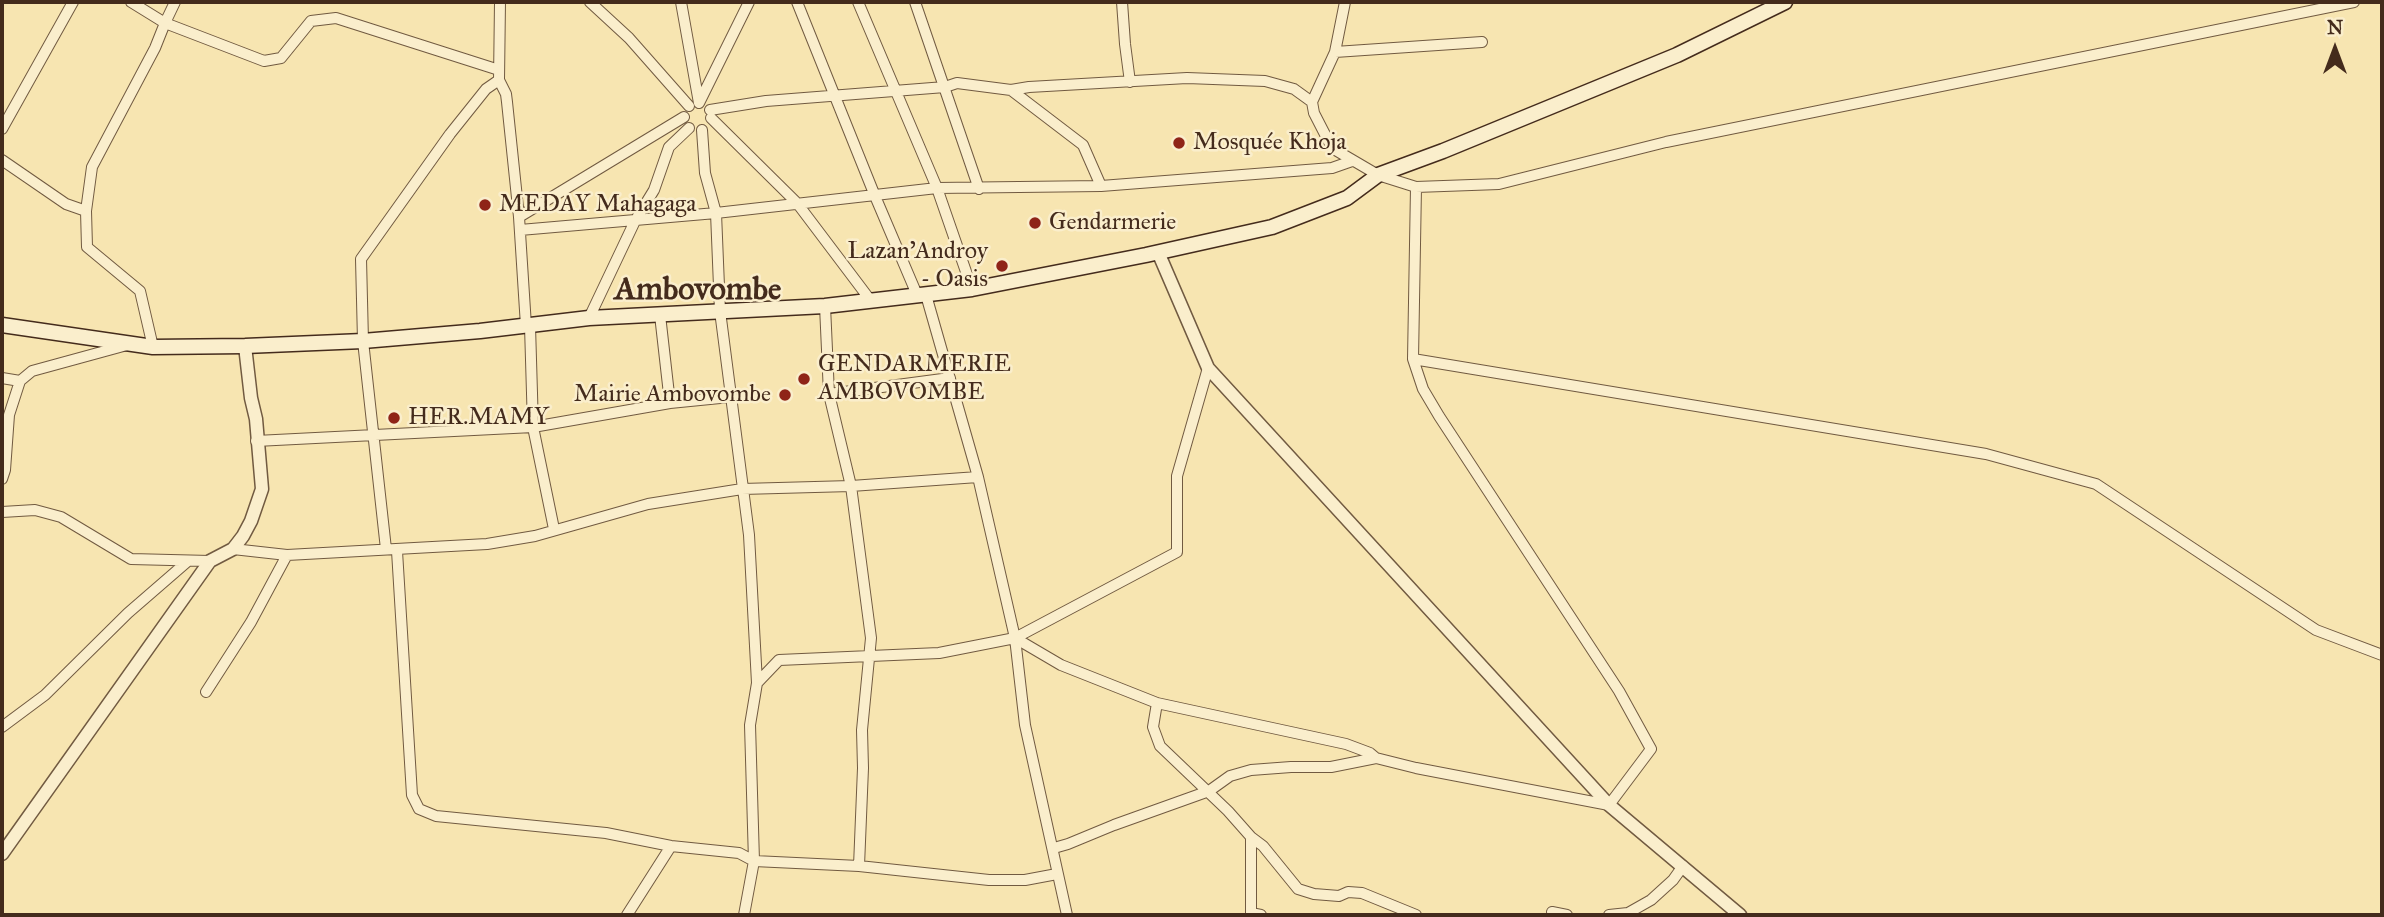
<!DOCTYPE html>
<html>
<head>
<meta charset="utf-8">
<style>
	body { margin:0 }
	#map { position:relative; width:2384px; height:917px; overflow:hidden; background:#f7e5b1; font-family:"IM FELL Great Primer",serif }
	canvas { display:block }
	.frame { position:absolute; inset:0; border:4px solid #442b1c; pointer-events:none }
	.north { position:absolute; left:2300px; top:14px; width:70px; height:70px; -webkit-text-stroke:5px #faeecc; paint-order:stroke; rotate:0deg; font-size:19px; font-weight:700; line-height:28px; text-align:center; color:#442b1c }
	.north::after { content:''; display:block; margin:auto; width:24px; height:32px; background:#442b1c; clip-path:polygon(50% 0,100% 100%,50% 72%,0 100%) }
</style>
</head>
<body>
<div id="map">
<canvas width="2384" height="917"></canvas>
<div class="frame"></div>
<div class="north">N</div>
</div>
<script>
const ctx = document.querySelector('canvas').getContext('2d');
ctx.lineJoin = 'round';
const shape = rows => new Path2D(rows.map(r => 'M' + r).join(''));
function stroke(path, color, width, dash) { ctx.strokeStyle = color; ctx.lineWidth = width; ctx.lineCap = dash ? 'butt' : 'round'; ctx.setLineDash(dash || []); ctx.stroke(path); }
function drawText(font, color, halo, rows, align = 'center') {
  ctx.font = font + ' "IM FELL Great Primer",serif'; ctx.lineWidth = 5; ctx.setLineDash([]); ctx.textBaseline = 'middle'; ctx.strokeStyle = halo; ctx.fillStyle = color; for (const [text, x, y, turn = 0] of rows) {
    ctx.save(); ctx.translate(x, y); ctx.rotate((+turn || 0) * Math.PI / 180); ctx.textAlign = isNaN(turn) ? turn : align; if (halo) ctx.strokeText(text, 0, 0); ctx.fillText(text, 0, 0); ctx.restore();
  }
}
const minor = shape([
	[175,2,165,23,264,61,281,58,311,21,336,18,499,70],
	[500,2,499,80,506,94,507,102,519,217,526,326],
	[590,2,629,38,689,106],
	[681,2,699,103],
	[797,2,875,196,918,297],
	[858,2,937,188,972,289],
	[915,2,979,189],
	[1122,2,1125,44,1130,82],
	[1345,2,1335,52,1312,102,1314,113,1332,148,1378,175,1416,187,1499,184,1666,142,2354,2],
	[1335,52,1482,42],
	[1011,90,1083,145,1101,186],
	[699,103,749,2],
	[710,110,766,101,945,87,957,83,1011,90,1029,87,1187,78,1265,81,1294,89,1312,102],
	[711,118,797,203,871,301],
	[2,129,73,2],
	[702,130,705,173,716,213,720,311,749,535,757,683,750,725,754,861,744,915],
	[2,160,66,204,86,211,87,247,140,291,153,347],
	[86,211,92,167,155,48,165,23,131,2],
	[519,217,684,117],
	[520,230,716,213,937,188,1101,186,1332,168,1352,161],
	[926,295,978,477,1015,638,1025,725,1067,915],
	[825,306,829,394,851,486,871,638,862,730,863,768,859,866],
	[660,315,670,403],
	[589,318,635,221,654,190,669,147,689,128],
	[530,326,533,427,554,529],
	[1413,359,1986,454,2096,484,2316,630,2382,655],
	[2,378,20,381],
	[829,394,950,378],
	[256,441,533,427,670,403,730,397],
	[2,479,5,470,9,415,20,381,32,371,127,345],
	[2,512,35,510,61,517,131,559,210,561],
	[233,549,287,555,487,544,535,536,648,504,742,489,851,486,978,477],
	[386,549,363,341,361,259,450,134,486,89,499,80],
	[397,551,412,795,419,809,436,816,606,833,671,846,739,853,754,861,859,866,989,880,1025,880,1057,874],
	[1015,638,1061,665,1157,703,1346,744,1370,753,1376,758],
	[757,683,779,660,939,653,1015,638,1177,552,1177,476,1208,368],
	[206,692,251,622,287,555],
	[1157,703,1153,727,1160,746,1228,811,1251,837,1251,913,1261,915],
	[2,727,45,695,128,613,188,561],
	[1251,837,1263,846,1298,889,1314,894,1339,896,1348,892,1362,893,1416,915],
	[1054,848,1068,844,1114,825,1209,791,1230,776,1251,770,1291,767,1331,767,1376,758,1416,768,1609,805,1651,749,1619,691,1439,416,1423,389,1413,359,1416,187],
	[1552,912,1567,915],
	[627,915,671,846],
	[1609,915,1628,913,1651,900,1673,880,1683,866]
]);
const tertiary = shape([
	[1158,252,1208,368,1609,805,1740,915],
	[2,854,210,561,233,549,243,536,251,521,262,489,256,419,251,398,245,346]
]);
const secondary = shape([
	[2,325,153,347,245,346,363,341,480,331,589,318,825,306,972,289,1146,255,1272,227,1347,198,1378,175,1443,151,1677,55,1785,2]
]);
stroke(minor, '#715a41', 12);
stroke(tertiary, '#715a41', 15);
stroke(secondary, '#442b1c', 17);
stroke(minor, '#faeecc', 10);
stroke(tertiary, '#faeecc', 12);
stroke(secondary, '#faeecc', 14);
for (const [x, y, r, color] of [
	[1179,143,7,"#8f2418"],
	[485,205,7,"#8f2418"],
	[1035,223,7,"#8f2418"],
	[1002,266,7,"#8f2418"],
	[804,379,7,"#8f2418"],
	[785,395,7,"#8f2418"],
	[394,418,7,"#8f2418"]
]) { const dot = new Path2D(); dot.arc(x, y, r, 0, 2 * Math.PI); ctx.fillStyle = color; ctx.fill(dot); stroke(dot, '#faeecc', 2.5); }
drawText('24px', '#442b1c', '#faeecc', [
	["Mosquée Khoja",1193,143],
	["MEDAY Mahagaga",499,205],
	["Gendarmerie",1049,223],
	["Lazan'Androy",988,252,"right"],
	["- Oasis",988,280,"right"],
	["GENDARMERIE",818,365],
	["AMBOVOMBE",818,393],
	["Mairie Ambovombe",771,395,"right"],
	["HER.MAMY",408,418]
], 'left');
drawText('bold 32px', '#442b1c', '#faeecc', [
	["Ambovombe",698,291]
]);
</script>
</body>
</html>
